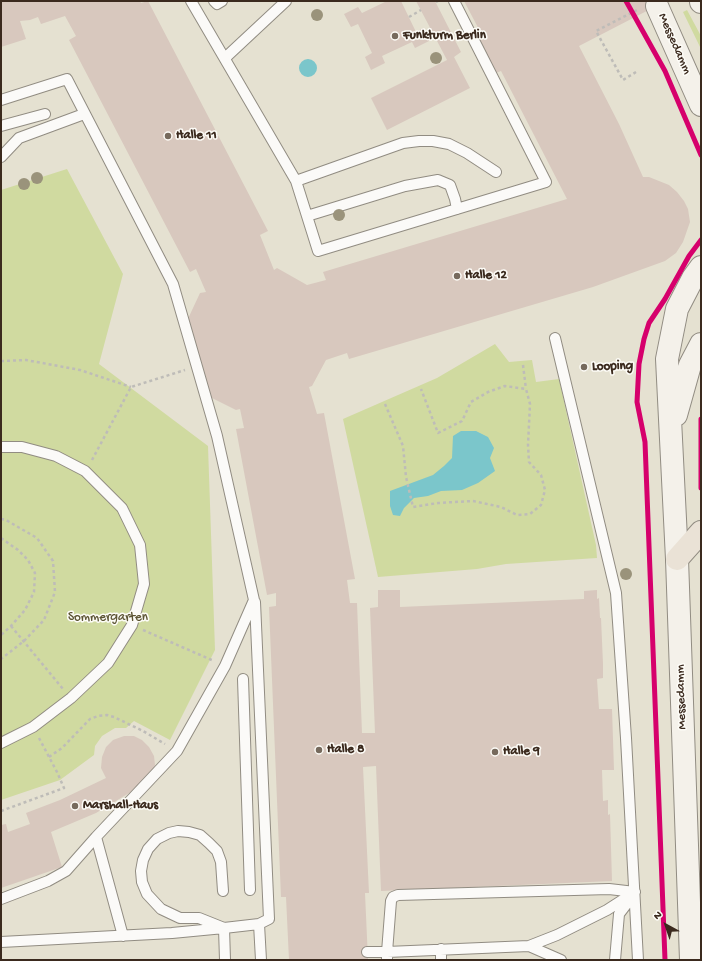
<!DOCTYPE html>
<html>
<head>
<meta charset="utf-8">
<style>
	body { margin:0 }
	#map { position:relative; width:702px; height:961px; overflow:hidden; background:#e5e1d1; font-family:"Gochi Hand",sans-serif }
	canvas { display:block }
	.frame { position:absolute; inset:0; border:2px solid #3b2a1e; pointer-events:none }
	.north { position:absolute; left:646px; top:905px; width:40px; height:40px; -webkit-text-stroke:3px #fdfcf7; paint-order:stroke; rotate:320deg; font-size:11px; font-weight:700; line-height:16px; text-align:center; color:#3b2a1e }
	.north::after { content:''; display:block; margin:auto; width:14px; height:18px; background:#3b2a1e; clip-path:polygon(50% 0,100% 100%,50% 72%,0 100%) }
</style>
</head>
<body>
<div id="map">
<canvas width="702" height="961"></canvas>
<div class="frame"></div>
<div class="north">N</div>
</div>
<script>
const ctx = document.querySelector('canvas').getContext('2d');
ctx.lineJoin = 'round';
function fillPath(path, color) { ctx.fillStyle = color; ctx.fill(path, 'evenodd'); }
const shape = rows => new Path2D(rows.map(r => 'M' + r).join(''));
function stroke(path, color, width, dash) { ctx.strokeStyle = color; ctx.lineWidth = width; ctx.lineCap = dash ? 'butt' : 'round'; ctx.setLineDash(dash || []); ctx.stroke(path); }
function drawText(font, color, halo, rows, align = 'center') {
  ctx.font = font + ' "Gochi Hand",sans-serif'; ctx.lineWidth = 3; ctx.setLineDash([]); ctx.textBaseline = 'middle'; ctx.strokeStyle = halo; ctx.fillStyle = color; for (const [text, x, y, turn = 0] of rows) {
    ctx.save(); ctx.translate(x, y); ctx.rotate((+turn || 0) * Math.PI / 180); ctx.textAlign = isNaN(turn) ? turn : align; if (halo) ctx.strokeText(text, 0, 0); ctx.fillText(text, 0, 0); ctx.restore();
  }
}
fillPath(shape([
	[687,10,701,36,701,49,683,12],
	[67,169,123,274,99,364,208,446,215,650,170,740,134,721,126,728,115,728,102,736,95,746,94,755,60,780,1,800,1,190],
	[495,344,509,362,532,360,536,382,559,379,596,545,597,558,506,564,477,569,378,577,343,419,437,378]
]), '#d0daa0');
fillPath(shape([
	'299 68a9 9 0 1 1 18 0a9 9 0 1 1-18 0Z',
	[461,431,476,431,488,437,494,448,490,458,495,471,478,483,462,490,441,491,428,496,414,498,404,508,400,516,393,515,390,506,390,491,433,475,444,466,452,458,453,436]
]), '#7bc6cb');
fillPath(shape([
	[1,1,140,1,141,3,148,1,268,231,260,235,274,270,277,268,307,285,326,280,323,272,567,199,501,71,496,73,478,40,483,37,464,1,666,1,579,46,619,124,643,177,649,177,669,185,677,192,684,201,688,209,690,222,683,242,676,253,665,261,593,287,349,359,347,353,326,360,312,386,309,387,317,414,324,413,355,579,347,580,350,603,357,603,362,733,375,733,370,608,378,607,378,590,400,590,400,607,584,599,584,591,597,590,597,599,599,598,600,618,601,618,603,664,603,678,597,679,599,709,612,709,614,770,602,770,603,801,608,800,608,815,610,814,612,881,381,891,376,766,363,767,369,893,365,893,368,960,289,960,286,897,281,897,269,607,276,606,276,593,267,595,236,429,244,428,240,409,236,410,208,396,186,323,200,293,206,292,196,269,190,272,69,40,76,36,65,16,41,24,38,17,30,20,20,21,26,39,1,47],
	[387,1,401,1,416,32,423,28,429,41,415,48,412,42,382,56,385,63,371,70,365,57,372,53,358,24,351,27,344,14,358,7,362,13],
	[416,1,435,1,461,52,454,57,470,88,387,130,371,98,447,60],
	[124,736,134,736,142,740,149,747,154,756,155,765,152,774,144,784,96,813,51,832,62,867,1,888,1,825,6,824,8,832,30,824,26,813,60,800,106,778,101,768,102,757,106,747,113,740]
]), '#d8c8be');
const service = shape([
	[191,1,296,181,318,251,546,182,454,1],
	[214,1,217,4,222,1],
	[225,58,286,1],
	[1,100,67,79,173,284,217,436,254,600,225,666,177,751,96,837,66,871,48,881,1,899],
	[1,126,45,114],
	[1,157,19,138,84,114],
	[296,181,403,143,419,141,433,141,449,144,467,153,496,172],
	[307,216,405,186,438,180,450,185,455,199,457,209],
	[555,338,616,593,626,738,638,960],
	[1,447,22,447,56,456,85,471,122,508,140,545,144,584,132,625,108,663,71,698,33,727,1,743],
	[243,679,250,890],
	[96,837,123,936],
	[223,891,221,862,217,851,209,843,200,835,189,832,178,831,169,833,157,839,148,849,143,860,141,871,142,882,147,894,161,909,180,918,199,918,224,928,259,924,269,919,255,602],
	[259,924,261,960],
	[1,942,172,933,224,928,225,960],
	[529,946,561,960],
	[441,949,441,960],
	[367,952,387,952,391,901,393,897,398,895,609,889,635,892],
	[387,960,387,952,529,946,557,935,607,910,635,892],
	[615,960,619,914,632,897]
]);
const secondary = shape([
	[701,1,701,2],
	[657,6,701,105],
	[676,415,690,365,701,344],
	[691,960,677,559,667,359,677,309,693,278,701,267]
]);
const motorway = shape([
	[677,559,701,532]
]);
stroke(service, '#918c82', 12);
stroke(secondary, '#918c82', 24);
stroke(motorway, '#918c82', 24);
stroke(shape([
	[436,2,438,1],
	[409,17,421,10],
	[636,72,623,80,596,31,639,9],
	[1,361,26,360,80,370,131,387],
	[523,365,526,389],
	[385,404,403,446,406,477,413,507,438,503,473,501,501,507,517,515,530,514,541,505,545,490,541,475,529,462,528,445,530,404,526,389,505,386,488,392,471,402,462,421,438,433,421,389],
	[92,460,131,387,185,370],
	[1,519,6,520,37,538,53,561,55,592,44,620,24,641,1,659],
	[1,538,18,550,28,560,35,573,34,592,25,610,11,626,1,635],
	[11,626,63,689],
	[143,630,214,661],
	[49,757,62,748,90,719,98,716,107,715,114,717,143,731,165,744],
	[1,811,64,788,57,772,39,738]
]), '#bebcb8', 2.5, [3, 3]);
stroke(service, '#fbfaf8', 10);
stroke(secondary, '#f4f1ea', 22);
stroke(motorway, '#eae2d6', 22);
stroke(shape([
	[626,1,665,71,701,155],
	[701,419,701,488],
	[665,960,645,442,637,402,639,364,644,339,649,323,665,299,689,256,701,240]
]), '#d6006c', 5);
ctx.fillStyle = '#9a937b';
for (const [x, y] of [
	[317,15],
	[436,58],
	[37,178],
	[24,184],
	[339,215],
	[626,574]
]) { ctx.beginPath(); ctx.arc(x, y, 6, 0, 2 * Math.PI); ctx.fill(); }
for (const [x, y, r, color] of [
	[395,36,4,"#766a5d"],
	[168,136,4,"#766a5d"],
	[457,276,4,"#766a5d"],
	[584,367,4,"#766a5d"],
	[319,750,4,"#766a5d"],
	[495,752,4,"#766a5d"],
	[75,806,4,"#766a5d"]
]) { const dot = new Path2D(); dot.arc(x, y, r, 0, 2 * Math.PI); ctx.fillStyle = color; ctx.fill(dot); stroke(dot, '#fdfcf7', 1.5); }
drawText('bold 13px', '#3b2a1e', '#fdfcf7', [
	["Funkturm Berlin",403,36],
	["Halle 11",176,136],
	["Halle 12",465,276],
	["Looping",592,367],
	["Halle 8",327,750],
	["Halle 9",503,752],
	["Marshall-Haus",83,806]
], 'left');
drawText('13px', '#3b2a1e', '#fdfcf7', [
	["Messedamm",674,44,66],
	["Messedamm",682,697,-92]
]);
drawText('13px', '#5c5434', '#fdfcf7', [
	["Sommergarten",108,618]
]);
</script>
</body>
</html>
